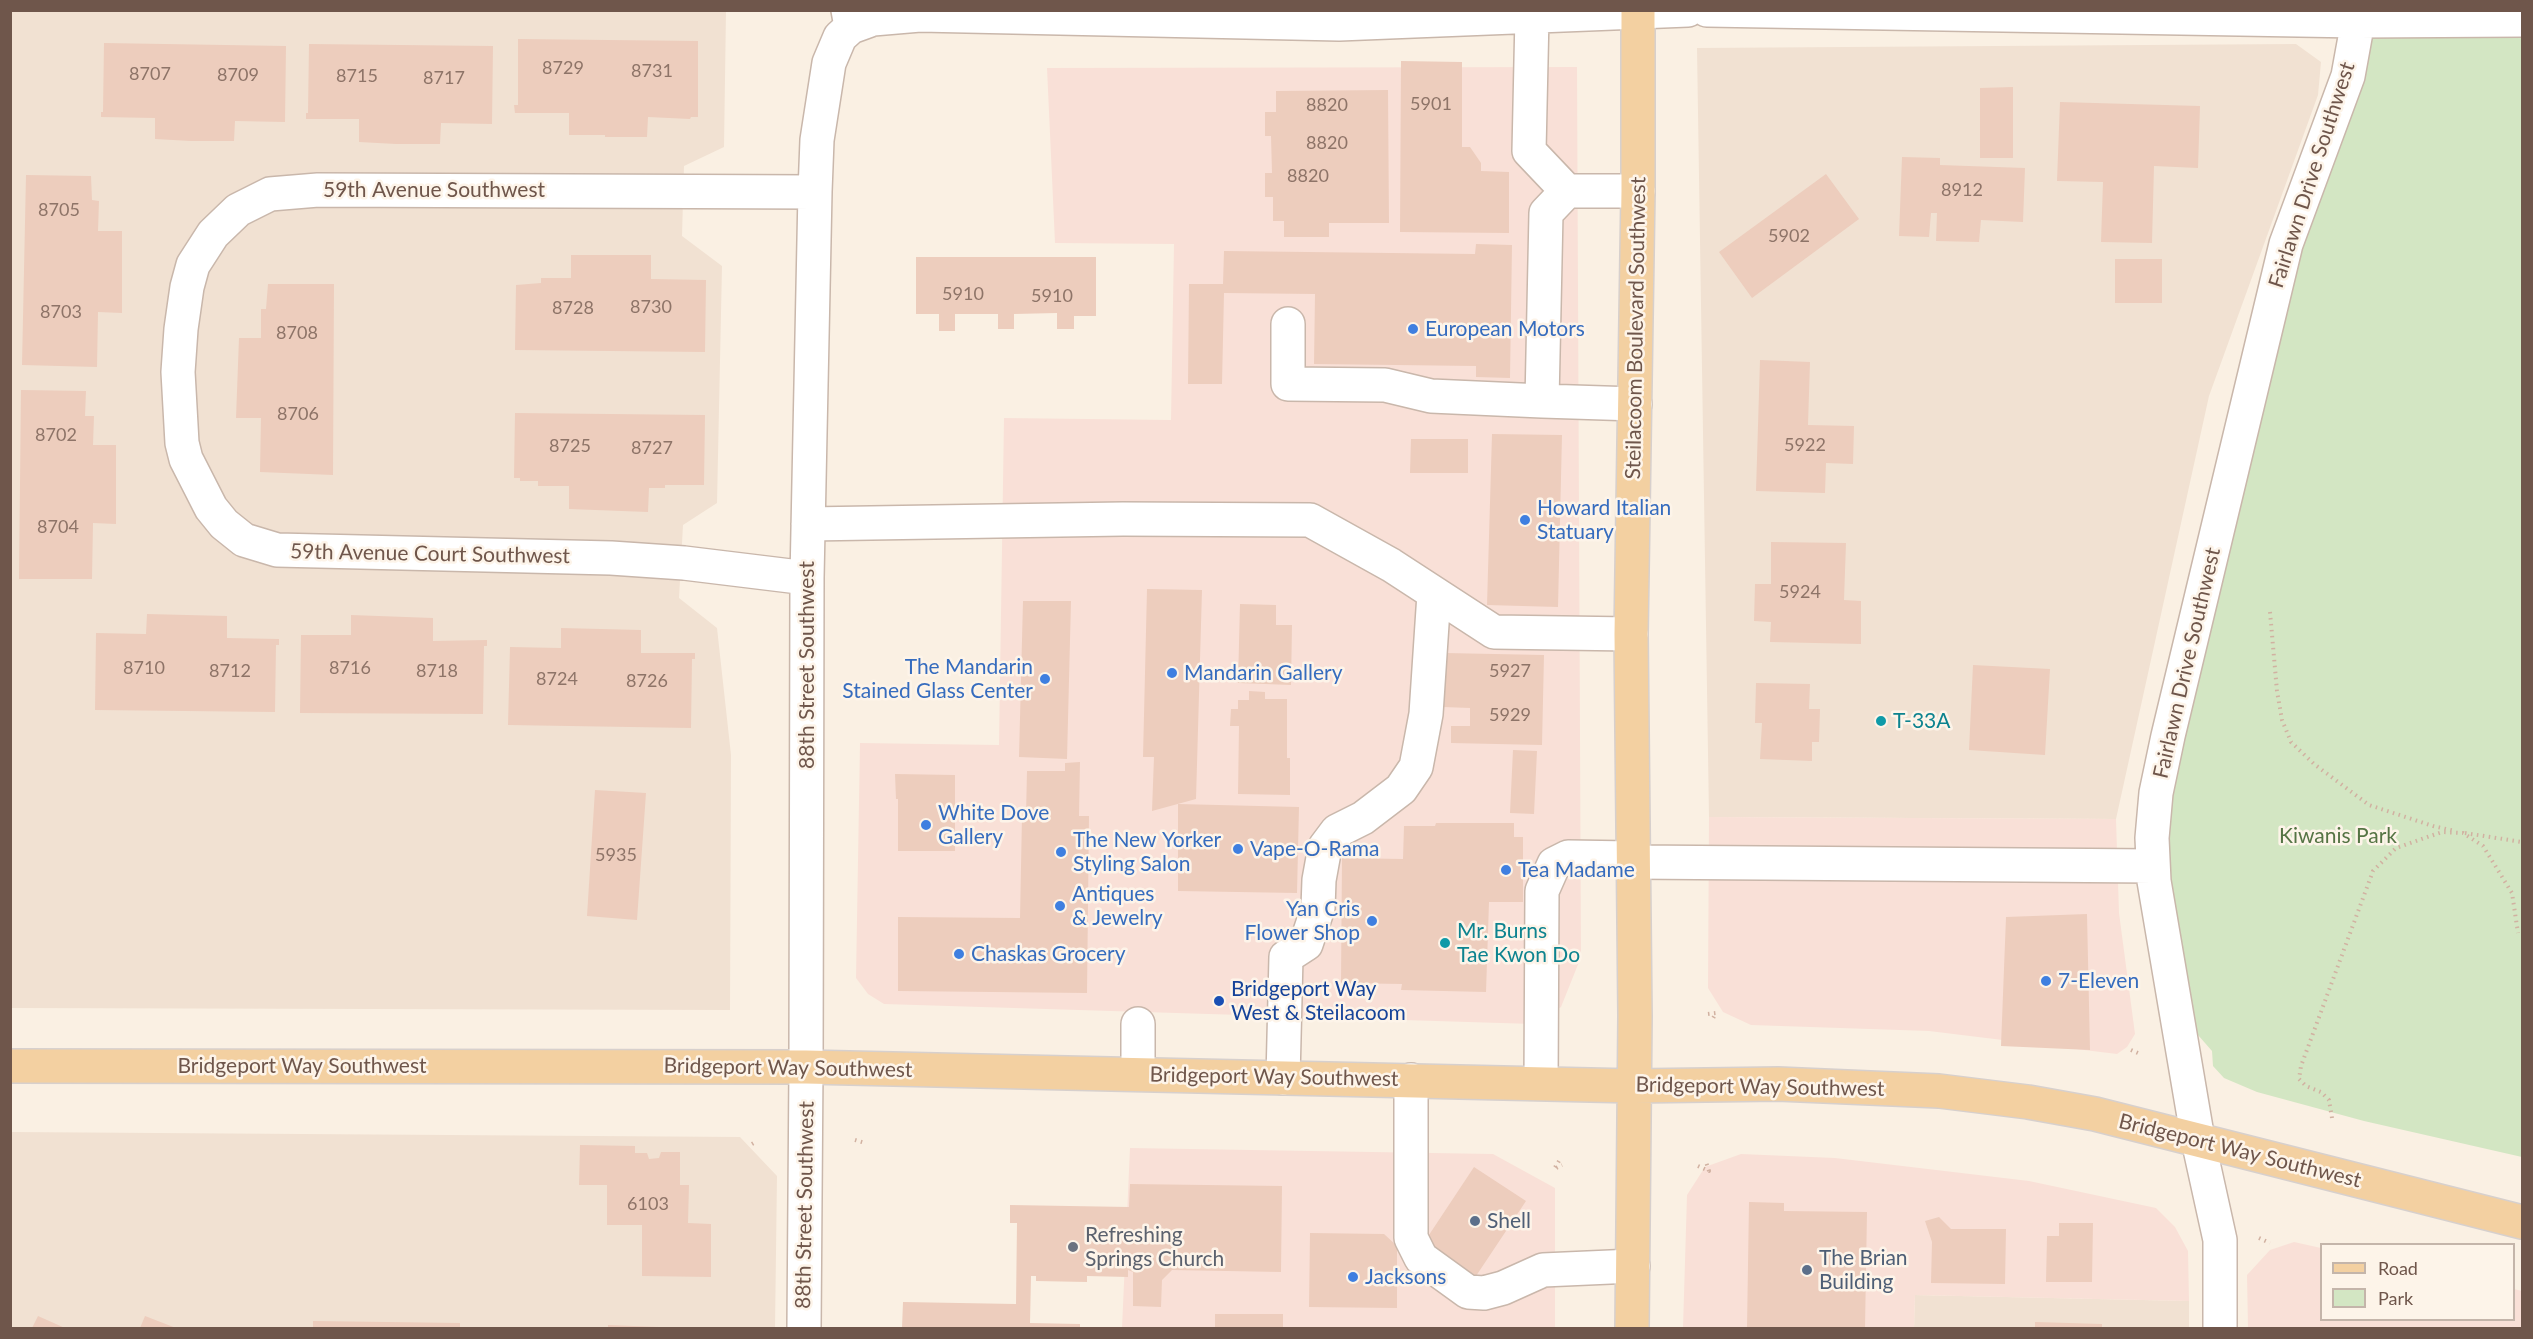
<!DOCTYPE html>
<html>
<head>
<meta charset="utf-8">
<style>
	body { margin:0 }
	#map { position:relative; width:2533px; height:1339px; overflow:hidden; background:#faf0e3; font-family:Lato,sans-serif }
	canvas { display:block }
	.frame { position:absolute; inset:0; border:12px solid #6f564b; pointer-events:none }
	.legend { position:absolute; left:2320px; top:1243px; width:195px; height:78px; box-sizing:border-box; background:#fdf4e9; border:2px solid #c4b5aa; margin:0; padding:8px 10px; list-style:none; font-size:18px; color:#6f564b }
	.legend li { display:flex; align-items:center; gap:12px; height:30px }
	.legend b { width:30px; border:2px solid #c4b5aa }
</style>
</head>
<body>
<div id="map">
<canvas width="2533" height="1339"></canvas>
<div class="frame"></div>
<ul class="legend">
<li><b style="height:8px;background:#f3d0a1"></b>Road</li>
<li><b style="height:16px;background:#d3e6c3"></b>Park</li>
</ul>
</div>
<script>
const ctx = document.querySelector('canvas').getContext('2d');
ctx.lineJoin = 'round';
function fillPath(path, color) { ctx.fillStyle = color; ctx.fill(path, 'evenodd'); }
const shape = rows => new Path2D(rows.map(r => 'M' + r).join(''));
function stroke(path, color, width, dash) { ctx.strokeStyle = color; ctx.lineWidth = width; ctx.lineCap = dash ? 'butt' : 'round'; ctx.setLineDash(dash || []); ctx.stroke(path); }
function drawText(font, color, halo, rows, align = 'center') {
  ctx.font = font + ' Lato,sans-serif'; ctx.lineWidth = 5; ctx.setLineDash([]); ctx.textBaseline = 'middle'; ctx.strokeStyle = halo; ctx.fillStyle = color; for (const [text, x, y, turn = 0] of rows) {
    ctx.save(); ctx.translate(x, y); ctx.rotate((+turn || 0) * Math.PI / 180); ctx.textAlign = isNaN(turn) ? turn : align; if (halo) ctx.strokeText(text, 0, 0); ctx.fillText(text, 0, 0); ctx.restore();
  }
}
fillPath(shape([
	[11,11,726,11,724,147,684,166,682,236,722,266,717,503,683,525,679,598,717,628,731,755,730,1010,11,1008],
	[2296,44,2321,62,2318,95,2209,396,2116,819,1709,817,1697,48],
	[11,1132,740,1137,777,1176,775,1328,11,1328],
	[1915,1295,2189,1301,2189,1328,1914,1328]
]), '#f1e1d2');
fillPath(shape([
	[1577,67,1581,957,1561,1007,1533,1024,884,1004,868,994,856,978,860,743,999,745,1004,418,1171,420,1174,244,1055,243,1047,68],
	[1709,817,2116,819,2119,913,2135,1034,2127,1047,2117,1054,1929,1031,1751,1025,1723,1012,1708,988],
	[1130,1148,1493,1154,1555,1188,1555,1328,1122,1328],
	[1741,1154,1835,1158,2029,1181,2156,1208,2175,1227,2188,1251,2189,1301,1915,1295,1914,1328,1683,1328,1687,1195,1705,1167],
	[2294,1242,2321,1248,2322,1320,2514,1320,2514,1289,2522,1291,2522,1328,2248,1328,2247,1275,2270,1250]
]), '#f9e0d7');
fillPath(shape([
	[2522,20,2522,1157,2364,1121,2257,1092,2224,1078,2213,1066,2212,1051,2177,1011,2152,838,2358,21]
]), '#d3e6c3');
fillPath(shape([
	[518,39,698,41,698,117,691,117,690,119,648,117,647,137,605,137,605,135,569,135,569,113,515,113,514,105,518,105],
	[104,43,286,46,285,122,235,121,234,141,191,141,155,139,155,118,101,117,101,112,103,112],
	[309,44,493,46,492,124,441,123,440,144,396,144,359,142,359,119,306,119,306,113,308,113],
	[1401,61,1462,62,1462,147,1470,147,1481,163,1481,171,1509,172,1509,233,1400,232],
	[2013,87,2013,158,1980,158,1980,88],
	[1388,90,1389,223,1329,223,1329,237,1284,237,1284,221,1273,221,1273,197,1265,197,1265,173,1272,173,1271,136,1265,136,1265,112,1276,112,1276,91],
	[2060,102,2200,106,2198,168,2154,166,2152,243,2101,242,2103,182,2057,181],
	[1902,157,1940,158,1940,165,2025,168,2023,222,1981,220,1979,242,1936,241,1937,213,1931,213,1929,237,1899,236],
	[1826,174,1859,219,1752,298,1719,252],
	[26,175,91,176,92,200,99,201,98,231,122,231,122,313,98,312,97,367,22,365],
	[1476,244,1512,245,1510,378,1476,377,1476,366,1314,364,1315,294,1224,293,1222,384,1188,384,1189,284,1223,284,1224,251,1475,254],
	[571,255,651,255,651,279,706,280,705,352,515,350,516,285,541,283,541,278,571,278],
	[916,257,1096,257,1096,316,1074,316,1074,329,1057,329,1057,313,1014,314,1014,329,998,329,998,314,955,314,955,331,939,331,939,314,916,314],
	[2115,259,2162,259,2162,303,2115,303],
	[268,284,334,284,333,475,260,472,261,418,236,418,239,338,261,338,261,309,266,309],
	[1760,360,1810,362,1808,425,1854,426,1853,464,1826,463,1825,493,1756,491],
	[21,390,86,391,85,416,94,416,93,445,116,445,116,524,93,523,92,579,19,579],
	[515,413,705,415,704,485,665,485,665,488,649,488,648,512,569,509,569,486,538,486,538,481,520,481,520,478,514,478],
	[1492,434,1562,435,1558,607,1487,605],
	[1411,439,1468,439,1468,473,1410,473],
	[1771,542,1846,543,1844,600,1861,601,1861,644,1770,642,1771,622,1754,621,1755,584,1771,584],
	[1147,589,1202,590,1196,799,1152,811,1154,757,1143,757],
	[1023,601,1071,601,1067,759,1019,757],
	[1240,604,1276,605,1276,625,1292,625,1291,685,1238,683],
	[147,614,227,616,227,638,279,639,279,645,276,645,275,712,95,710,96,633,146,634],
	[351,615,433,618,433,641,487,640,487,646,484,646,483,714,300,713,301,635,351,635],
	[561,628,641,630,641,653,695,653,695,659,692,659,691,728,508,725,510,647,561,648],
	[1445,653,1544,655,1542,745,1451,743,1451,726,1470,726,1470,708,1443,707],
	[1973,665,2050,669,2045,755,1969,750],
	[1756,683,1810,684,1809,709,1820,709,1819,742,1812,742,1812,761,1760,759,1762,723,1755,723],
	[1249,691,1265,692,1265,699,1287,699,1287,758,1290,758,1290,795,1238,794,1239,726,1230,726,1231,709,1238,709,1238,700,1249,700],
	[1513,750,1537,751,1534,814,1510,813],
	[1080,762,1079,816,1089,816,1087,993,898,991,898,917,1020,918,1022,816,1026,815,1027,771,1065,771,1065,763],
	[895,774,955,775,955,851,898,851,898,799,896,799],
	[595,790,646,793,637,920,587,916],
	[1178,804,1299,807,1297,893,1178,891],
	[1436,823,1514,823,1514,837,1523,837,1523,902,1489,902,1486,992,1401,990,1402,984,1341,983,1342,858,1403,859,1404,826,1435,826],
	[2087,914,2090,1050,2001,1046,2006,917],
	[580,1145,635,1146,635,1153,647,1153,649,1159,659,1158,661,1152,680,1152,680,1185,689,1185,688,1223,711,1224,711,1277,642,1276,642,1225,607,1225,607,1185,579,1185],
	[1474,1167,1526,1201,1476,1276,1425,1241],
	[1130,1184,1282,1186,1281,1272,1172,1270,1162,1280,1161,1307,1133,1306,1133,1272,1128,1270,1128,1277,1087,1276,1087,1282,1036,1281,1036,1276,1031,1276,1030,1323,1080,1324,1080,1328,902,1328,903,1302,1016,1304,1017,1223,1010,1223,1010,1205,1129,1207],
	[1749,1202,1784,1203,1784,1211,1867,1212,1865,1328,1747,1328],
	[1939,1217,1951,1229,2006,1229,2005,1284,1931,1283,1932,1242,1925,1221],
	[2059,1223,2093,1223,2092,1282,2046,1282,2047,1236,2059,1236],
	[1310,1233,1384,1234,1397,1246,1397,1308,1309,1307],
	[1215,1314,1283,1314,1283,1328,1215,1328],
	[38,1316,65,1328,32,1328],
	[145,1316,176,1328,140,1328],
	[313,1321,460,1323,460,1328,313,1328],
	[2035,1322,2102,1324,2102,1328,2035,1328],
	[608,1325,659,1327,659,1328,608,1328]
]), '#edcdbd');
const minor = shape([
	[1707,10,2358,21,2522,20],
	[1532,16,1529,151,1567,191],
	[851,27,873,19,920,15,1339,24,1688,10],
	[1288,324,1288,384,1385,385,1431,396,1542,401],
	[1635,404,1542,401,1546,213,1567,191,1638,191],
	[808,524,1123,519,1310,520,1391,565,1494,632,1631,634],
	[807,578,684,563,611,558,277,550,244,540,224,524,211,508,186,459,182,443,178,372,181,329,187,287,193,265,213,234,238,210,270,194,318,190,815,192],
	[1633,862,2153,866],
	[1138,1024,1138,1074],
	[1283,1078,1286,957,1306,944,1318,908,1319,880,1325,847,1337,831,1363,818,1401,789,1416,767,1426,714,1434,594],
	[1411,1080,1411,1238,1421,1258,1468,1292,1484,1293,1503,1288,1543,1270,1633,1266],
	[1541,1083,1542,891,1554,864,1568,857,1632,858],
	[804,1328,806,1067,807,578,815,192,817,140,829,63,840,37,851,27,848,10],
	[2220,1328,2220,1240,2198,1140,2154,881,2152,838,2156,793,2168,736,2286,244,2348,76,2358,21,2358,10]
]);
const major = shape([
	[10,1066,806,1067,1634,1086,1778,1084,1939,1091,2028,1102,2095,1114,2522,1222],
	[1632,1328,1635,1016,1631,634,1638,191,1638,10]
]);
stroke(minor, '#c9b7ab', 36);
stroke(major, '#d7d0cd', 36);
stroke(shape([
	[2270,612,2277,691,2282,720,2291,742,2314,764,2369,805,2433,826,2455,831],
	[2465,833,2522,842],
	[1708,1014,1716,1013,1712,1020],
	[2131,1050,2140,1054],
	[2332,1118,2329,1100,2321,1092,2306,1086,2299,1079,2301,1066,2373,871,2396,848,2442,832,2463,833,2483,846,2512,893,2518,933],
	[855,1140,865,1143],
	[752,1144,757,1141],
	[1559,1161,1554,1169,1562,1165],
	[1698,1166,1709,1171,1706,1162],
	[2259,1238,2270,1243]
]), '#d1b1a1', 4, [1.5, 4.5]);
stroke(minor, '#fff', 33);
stroke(major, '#f3d0a1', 33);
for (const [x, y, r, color] of [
	[1413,329,6,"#3f7fe0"],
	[1525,520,6,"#3f7fe0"],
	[1172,673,6,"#3f7fe0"],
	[1045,679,6,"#3f7fe0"],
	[1881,721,6,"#0f9aa8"],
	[926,825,6,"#3f7fe0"],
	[1238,849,6,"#3f7fe0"],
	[1061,852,6,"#3f7fe0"],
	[1506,870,6,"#3f7fe0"],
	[1060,906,6,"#3f7fe0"],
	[1372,921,6,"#3f7fe0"],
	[1445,943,6,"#0f9aa8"],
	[959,954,6,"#3f7fe0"],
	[2046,981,6,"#3f7fe0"],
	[1219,1001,6,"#1a4fb4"],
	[1475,1221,6,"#5c6f8a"],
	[1073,1247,6,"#6b7280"],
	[1807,1270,6,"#5c6f8a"],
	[1353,1277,6,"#3f7fe0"]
]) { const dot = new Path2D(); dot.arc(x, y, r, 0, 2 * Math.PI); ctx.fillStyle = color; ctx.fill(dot); stroke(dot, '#fdf4e9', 2); }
drawText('18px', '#8e7468', null, [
	["8729",563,68],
	["8731",652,71],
	["8707",150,74],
	["8709",238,75],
	["8715",357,76],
	["8717",444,78],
	["5901",1431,104],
	["8820",1327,105],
	["8820",1327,143],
	["8820",1308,176],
	["8912",1962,190],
	["8705",59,210],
	["5902",1789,236],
	["5910",963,294],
	["5910",1052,296],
	["8730",651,307],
	["8728",573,308],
	["8703",61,312],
	["8708",297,333],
	["8706",298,414],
	["8702",56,435],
	["5922",1805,445],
	["8725",570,446],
	["8727",652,448],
	["8704",58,527],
	["5924",1800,592],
	["8710",144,668],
	["8716",350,668],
	["8712",230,671],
	["8718",437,671],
	["5927",1510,671],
	["8724",557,679],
	["8726",647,681],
	["5929",1510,715],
	["5935",616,855],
	["6103",648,1204]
]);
drawText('21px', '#6f564b', '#fdf4e9', [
	["Fairlawn Drive Southwest",2312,175,-72],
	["59th Avenue Southwest",434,190],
	["Steilacoom Boulevard Southwest",1636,328,-89],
	["59th Avenue Court Southwest",430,554,1],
	["Fairlawn Drive Southwest",2187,663,-77],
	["88th Street Southwest",807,665,-90],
	["Bridgeport Way Southwest",302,1066],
	["Bridgeport Way Southwest",788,1068,1],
	["Bridgeport Way Southwest",1274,1077,1],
	["Bridgeport Way Southwest",1760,1087,1],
	["Bridgeport Way Southwest",2240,1151,14],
	["88th Street Southwest",805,1205,-89]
]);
drawText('21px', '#366cbe', '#fdf4e9', [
	["European Motors",1425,329],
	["Howard Italian",1537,508],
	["Statuary",1537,532],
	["The Mandarin",1033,667,"right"],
	["Stained Glass Center",1033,691,"right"],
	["Mandarin Gallery",1184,673],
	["White Dove",938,813],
	["Gallery",938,837],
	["The New Yorker",1073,840],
	["Styling Salon",1073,864],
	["Vape-O-Rama",1250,849],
	["Tea Madame",1518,870],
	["Antiques",1072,894],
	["& Jewelry",1072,918],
	["Yan Cris",1360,909,"right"],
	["Flower Shop",1360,933,"right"],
	["Chaskas Grocery",971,954],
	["7-Eleven",2058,981],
	["Jacksons",1365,1277]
], 'left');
drawText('21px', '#0d838f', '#fdf4e9', [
	["T-33A",1893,721],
	["Mr. Burns",1457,931],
	["Tae Kwon Do",1457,955]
], 'left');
drawText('21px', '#557444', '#fdf4e9', [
	["Kiwanis Park",2338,836]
]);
drawText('21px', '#164399', '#fdf4e9', [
	["Bridgeport Way",1231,989],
	["West & Steilacoom",1231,1013]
], 'left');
drawText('21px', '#4e5e75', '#fdf4e9', [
	["Shell",1487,1221],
	["The Brian",1819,1258],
	["Building",1819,1282]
], 'left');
drawText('21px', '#5b616d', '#fdf4e9', [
	["Refreshing",1085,1235],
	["Springs Church",1085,1259]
], 'left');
</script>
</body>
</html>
